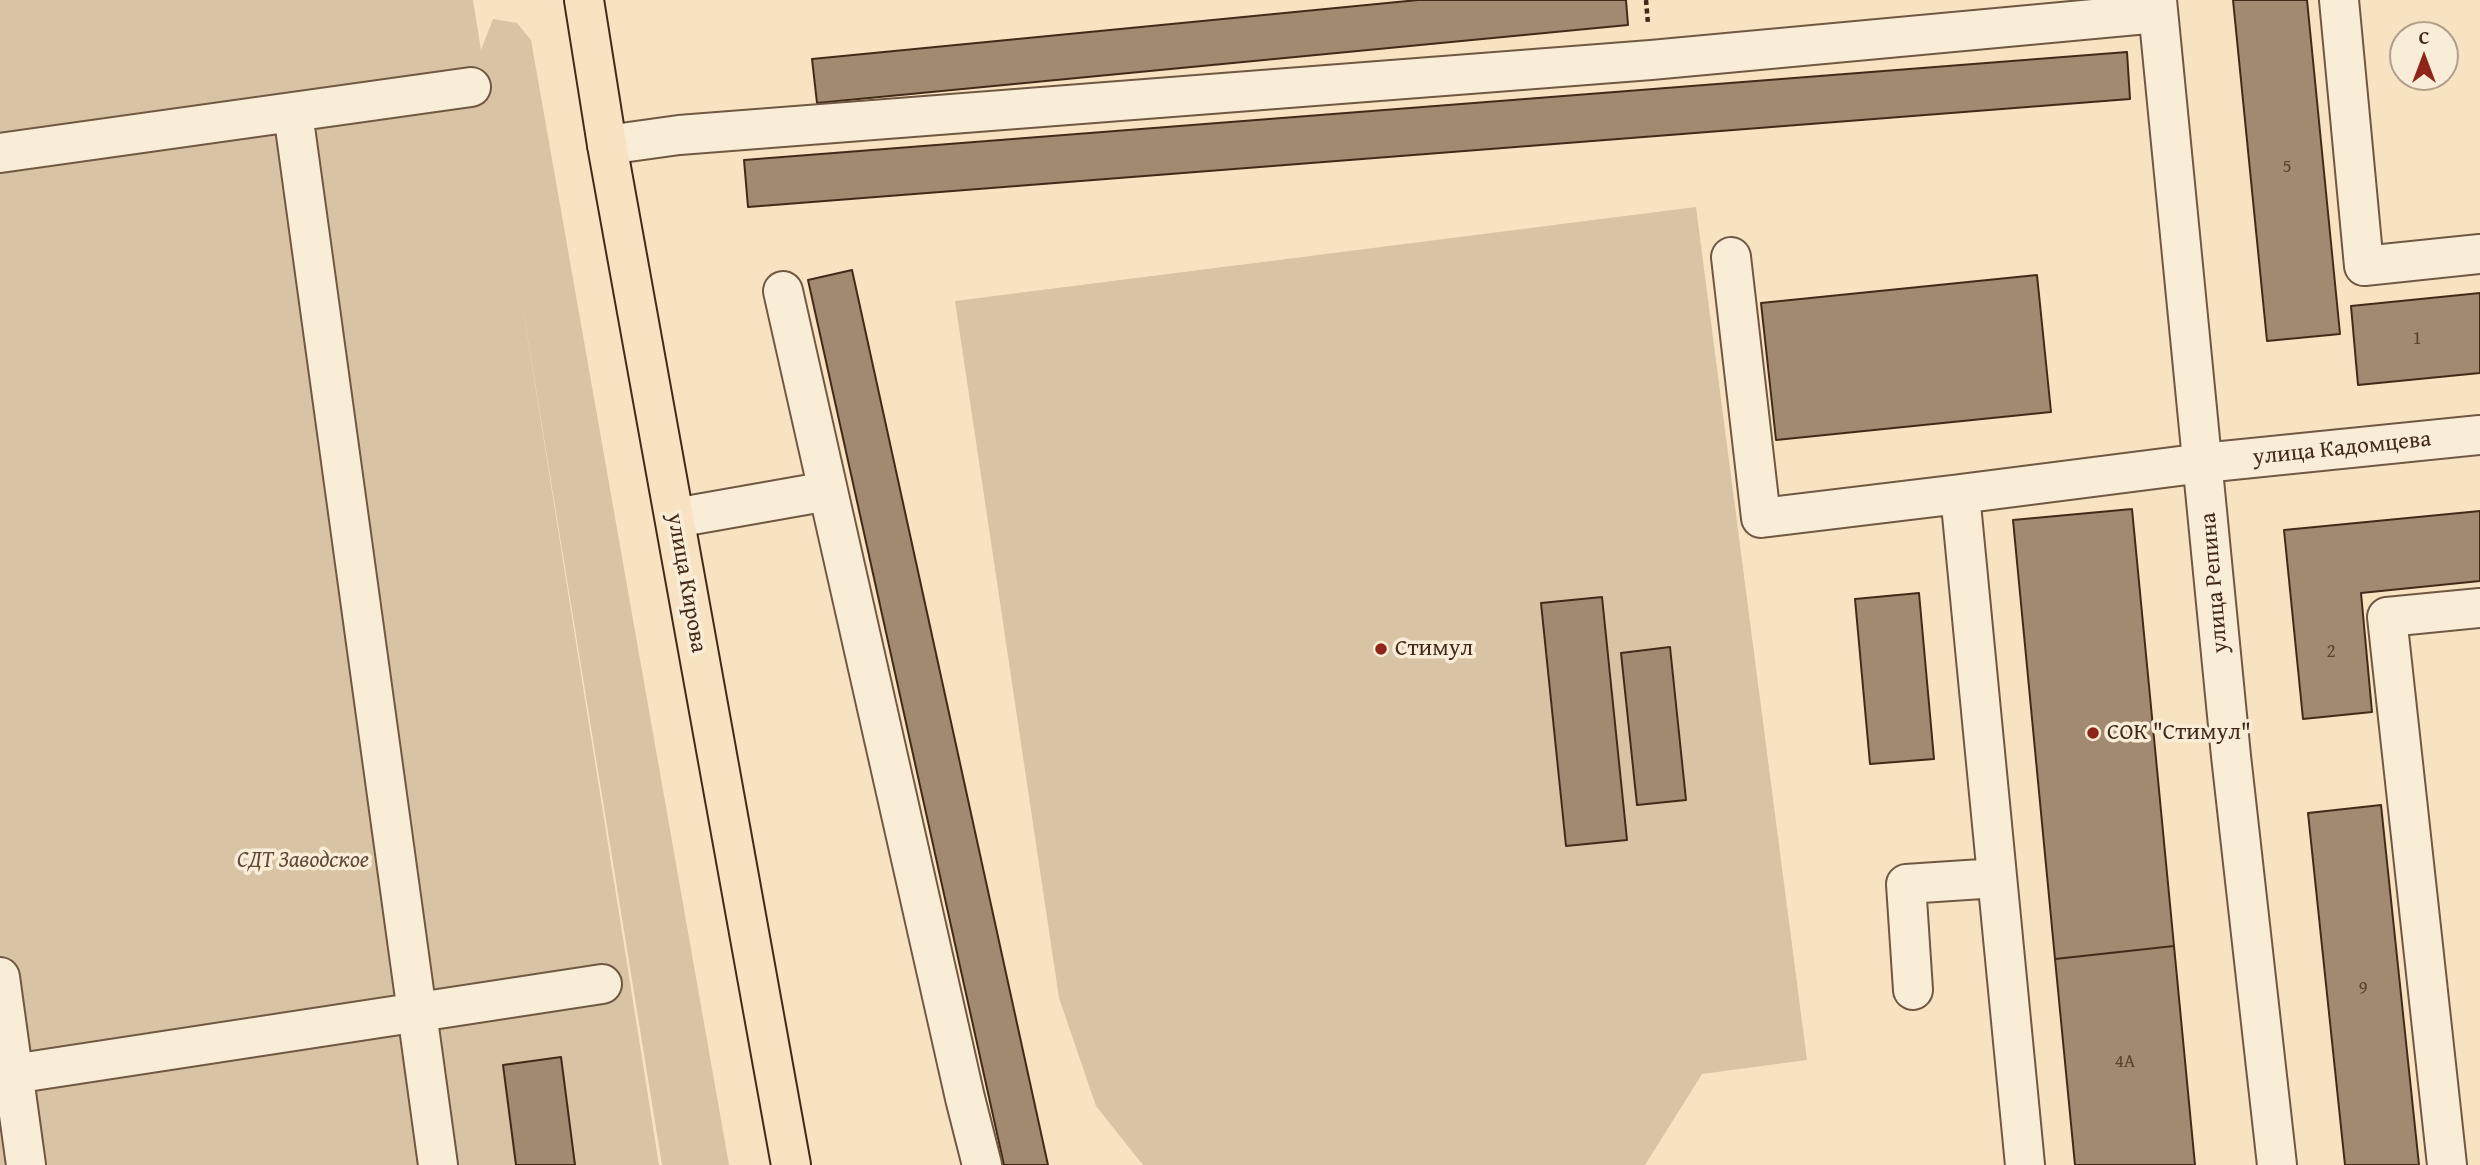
<!DOCTYPE html>
<html>
<head>
<meta charset="utf-8">
<style>
	body { margin:0 }
	#map { position:relative; width:2480px; height:1165px; overflow:hidden; background:#f7e3c1; font-family:"Gentium Book Plus",serif }
	canvas { display:block }
	.north { position:absolute; left:2389px; top:21px; width:70px; height:70px; box-sizing:border-box; background:#faedd7; border:2px solid #b19f8b; border-radius:50%; rotate:0deg; font-size:19px; font-weight:700; line-height:28px; text-align:center; color:#432a18 }
	.north::after { content:''; display:block; margin:auto; width:24px; height:32px; background:#8f2418; clip-path:polygon(50% 0,100% 100%,50% 72%,0 100%) }
</style>
</head>
<body>
<div id="map">
<canvas width="2480" height="1165"></canvas>
<div class="north">С</div>
</div>
<script>
const ctx = document.querySelector('canvas').getContext('2d');
ctx.lineJoin = 'round';
function fillPath(path, color) { ctx.fillStyle = color; ctx.fill(path, 'evenodd'); }
const shape = rows => new Path2D(rows.map(r => 'M' + r).join(''));
function stroke(path, color, width, dash) { ctx.strokeStyle = color; ctx.lineWidth = width; ctx.lineCap = dash ? 'butt' : 'round'; ctx.setLineDash(dash || []); ctx.stroke(path); }
function drawText(font, color, halo, rows, align = 'center') {
  ctx.font = font + ' "Gentium Book Plus",serif'; ctx.lineWidth = 7; ctx.setLineDash([]); ctx.textBaseline = 'middle'; ctx.strokeStyle = halo; ctx.fillStyle = color; for (const [text, x, y, turn = 0] of rows) {
    ctx.save(); ctx.translate(x, y); ctx.rotate((+turn || 0) * Math.PI / 180); ctx.textAlign = isNaN(turn) ? turn : align; if (halo) ctx.strokeText(text, 0, 0); ctx.fillText(text, 0, 0); ctx.restore();
  }
}
fillPath(shape([
	[0,0,473,0,481,50,493,19,517,23,531,40,729,1165,662,1165,520,290,659,1165,0,1165],
	[1696,207,1807,1060,1702,1074,1645,1165,1143,1165,1096,1106,1059,998,955,301]
]), '#d8c4a4');
const building = shape([
	[1418,0,1626,0,1628,25,817,103,812,59,1418,0],
	[2233,0,2307,0,2340,334,2267,341,2233,0],
	[2127,52,2130,99,748,207,744,160,2127,52],
	[852,270,1048,1165,1004,1165,808,280,852,270],
	[2037,275,2051,412,1776,440,1761,303,2037,275],
	[2480,293,2480,373,2358,385,2351,306,2480,293],
	[2132,509,2174,946,2055,959,2013,520,2132,509],
	[2480,511,2480,581,2361,593,2372,712,2303,719,2284,530,2480,511],
	[1919,593,1934,759,1870,764,1855,599,1919,593],
	[1602,597,1627,840,1566,846,1541,603,1602,597],
	[1670,647,1686,800,1637,805,1621,653,1670,647],
	[2381,805,2419,1165,2345,1165,2308,813,2381,805],
	[2174,946,2195,1165,2075,1165,2055,959,2174,946],
	[561,1057,575,1165,516,1165,503,1065,561,1057]
]);
fillPath(building, '#a18a70');
stroke(building, '#432a18', 2);
const minor = shape([
	[2157,0,2231,756,2277,1165],
	[2339,0,2364,266,2480,254],
	[293,113,438,1165],
	[607,145,679,135,1651,60,2158,13],
	[0,153,471,87],
	[1731,257,1761,518,1960,494],
	[783,291,965,1098,982,1165],
	[675,518,828,491],
	[0,977,26,1165],
	[1913,990,1906,884,1997,878],
	[0,1076,602,984],
	[2025,1165,1960,494,2203,463,2480,435],
	[2447,1165,2387,617,2480,608]
]);
const major = shape([
	[584,0,607,145,791,1165]
]);
stroke(minor, '#705842', 42);
stroke(major, '#432a18', 42);
stroke(shape([
	[1646,0,1648,24]
]), '#432a18', 4.5, [5, 3.5]);
stroke(minor, '#faedd7', 38);
stroke(major, '#f7e3c1', 38);
for (const [x, y, r, color] of [
	[1381,649,7,"#8f2418"],
	[2093,733,7,"#8f2418"]
]) { const dot = new Path2D(); dot.arc(x, y, r, 0, 2 * Math.PI); ctx.fillStyle = color; ctx.fill(dot); stroke(dot, '#faedd7', 2.5); }
drawText('19px', '#5a422e', null, [
	["5",2287,167],
	["1",2417,339],
	["2",2331,652],
	["9",2363,989],
	["4А",2125,1062]
]);
drawText('23px', '#432a18', '#faedd7', [
	["улица Кадомцева",2342,449,-6],
	["улица Кирова",686,583,80],
	["улица Репина",2215,583,-95]
]);
drawText('23px', '#432a18', '#faedd7', [
	["Стимул",1395,649],
	["СОК \"Стимул\"",2107,733]
], 'left');
drawText('italic 23px', '#614934', '#faedd7', [
	["СДТ Заводское",303,861]
]);
</script>
</body>
</html>
